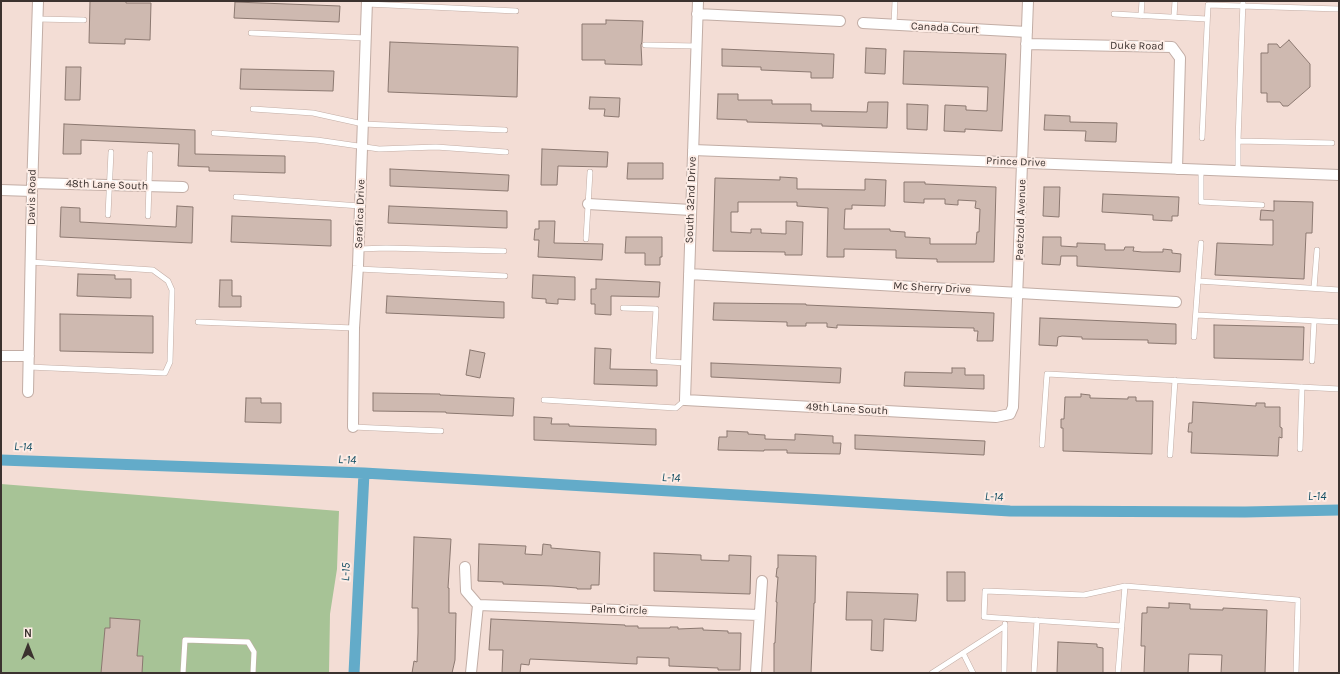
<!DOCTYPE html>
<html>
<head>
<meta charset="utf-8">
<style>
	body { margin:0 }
	#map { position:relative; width:1340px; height:674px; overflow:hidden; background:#f3ddd5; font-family:Karla,sans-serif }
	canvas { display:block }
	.frame { position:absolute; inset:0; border:2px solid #3b322f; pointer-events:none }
	.north { position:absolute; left:8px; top:626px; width:40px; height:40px; -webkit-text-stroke:3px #fdece5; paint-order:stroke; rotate:0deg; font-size:11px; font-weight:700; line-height:16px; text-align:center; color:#3b322f }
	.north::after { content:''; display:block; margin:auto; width:14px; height:18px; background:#3b322f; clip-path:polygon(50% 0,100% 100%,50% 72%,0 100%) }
</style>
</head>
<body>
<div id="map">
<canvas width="1340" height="674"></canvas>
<div class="frame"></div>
<div class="north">N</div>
</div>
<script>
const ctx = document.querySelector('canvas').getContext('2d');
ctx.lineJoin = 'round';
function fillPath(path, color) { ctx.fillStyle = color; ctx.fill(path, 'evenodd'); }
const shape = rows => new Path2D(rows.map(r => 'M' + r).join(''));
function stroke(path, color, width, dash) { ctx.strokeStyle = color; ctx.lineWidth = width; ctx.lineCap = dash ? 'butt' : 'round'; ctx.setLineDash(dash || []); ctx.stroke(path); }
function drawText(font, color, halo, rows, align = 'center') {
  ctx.font = font + ' Karla,sans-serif'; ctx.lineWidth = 4; ctx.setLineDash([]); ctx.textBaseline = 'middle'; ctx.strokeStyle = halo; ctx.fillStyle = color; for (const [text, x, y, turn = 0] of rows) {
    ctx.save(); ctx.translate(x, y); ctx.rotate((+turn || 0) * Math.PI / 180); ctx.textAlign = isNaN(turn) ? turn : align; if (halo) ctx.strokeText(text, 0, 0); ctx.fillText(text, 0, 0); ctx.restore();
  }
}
fillPath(shape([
	[1,484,339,511,337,569,330,614,329,673,1,673]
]), '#a7c396');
stroke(shape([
	[1,460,364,473,1010,511,1245,512,1339,510],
	[354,673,364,473]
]), '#63abc9', 11);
const building = shape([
	[90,1,126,1,126,3,151,3,150,40,125,39,125,44,89,43,90,1],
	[235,2,340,6,339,22,234,18,235,2],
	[606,20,643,21,642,42,641,45,642,65,605,64,605,60,582,60,582,24,606,24,606,20],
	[1289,40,1310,64,1310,87,1288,106,1283,106,1280,102,1267,102,1267,93,1261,93,1261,53,1268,53,1268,44,1277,44,1280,48,1289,40],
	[390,42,518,47,517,97,388,92,390,42],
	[866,48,886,49,885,74,865,73,866,48],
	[722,49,834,54,833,78,811,78,811,72,761,70,761,67,722,66,722,49],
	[904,51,1006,54,1002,131,965,129,965,132,944,131,945,105,966,106,966,110,987,111,988,87,903,84,904,51],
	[66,67,81,67,80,100,65,100,66,67],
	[241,69,334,71,333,91,240,89,241,69],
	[718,94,738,94,738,100,772,100,772,104,811,104,811,111,867,112,868,102,888,102,887,128,822,126,822,124,747,122,747,120,717,119,718,94],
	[590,97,620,98,619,117,604,116,605,109,589,109,590,97],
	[907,104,928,105,927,130,907,129,907,104],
	[1045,115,1070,116,1070,122,1117,123,1116,142,1085,141,1086,131,1044,130,1045,115],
	[64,124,195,130,195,154,285,156,285,173,209,171,209,167,178,166,179,144,81,140,81,154,63,154,64,124],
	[542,149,608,152,607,167,558,166,557,185,541,185,542,149],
	[628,163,663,163,663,179,627,179,628,163],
	[390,169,509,175,508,191,390,186,390,169],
	[780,177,797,178,797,189,808,189,865,190,865,179,886,180,885,206,852,205,852,209,845,209,844,229,890,229,890,231,905,232,905,237,930,238,930,244,976,244,977,232,979,232,980,209,975,208,976,201,958,200,958,205,945,204,945,199,924,199,924,203,904,202,904,182,925,182,925,184,996,187,994,262,937,262,937,259,896,258,896,250,844,249,844,257,827,257,828,208,797,206,797,202,738,202,738,212,731,212,731,232,751,233,751,229,761,229,761,233,786,234,786,221,803,222,802,255,785,255,785,252,713,251,715,178,780,180,780,177],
	[1044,187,1060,187,1059,217,1043,216,1044,187],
	[1103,194,1179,197,1178,216,1172,216,1172,221,1153,220,1153,215,1102,212,1103,194],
	[1274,201,1313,202,1312,233,1306,233,1304,279,1215,275,1217,243,1273,245,1273,220,1260,220,1261,210,1274,211,1274,201],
	[177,206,193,207,192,243,60,237,61,207,80,208,80,222,176,227,177,206],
	[389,206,507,211,507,228,388,223,389,206],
	[232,216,331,220,331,246,231,242,232,216],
	[539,221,555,221,554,243,603,244,602,260,538,257,539,240,534,240,535,229,539,229,539,221],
	[626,237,662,237,662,257,660,257,660,265,645,265,645,253,625,253,626,237],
	[1043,237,1061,237,1061,246,1077,247,1077,243,1105,244,1105,250,1124,250,1125,247,1134,247,1133,251,1142,252,1163,252,1163,249,1172,250,1172,253,1181,254,1180,272,1077,266,1077,256,1061,256,1060,265,1042,264,1043,237],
	[78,274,115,275,115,279,131,279,131,298,77,296,78,274],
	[533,275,575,277,575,300,558,299,558,304,546,303,546,299,532,298,533,275],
	[596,279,660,282,659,297,611,296,611,315,595,314,595,304,591,304,591,289,596,289,596,279],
	[220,280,232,280,232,296,241,296,241,307,219,307,220,280],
	[387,296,504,302,504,318,386,313,387,296],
	[714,303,806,304,806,305,994,313,993,341,977,341,978,331,974,331,974,328,837,325,837,328,827,327,827,323,806,323,806,326,787,326,787,322,713,320,714,303],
	[60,314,153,316,153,353,60,351,60,314],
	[1040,318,1176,324,1176,344,1148,343,1148,340,1082,339,1082,337,1062,336,1058,337,1057,346,1039,345,1040,318],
	[1214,325,1304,327,1303,360,1214,358,1214,325],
	[595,348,611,349,610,369,657,370,657,386,594,384,595,348],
	[470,350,485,353,480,378,466,375,470,350],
	[711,363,841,368,840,383,711,377,711,363],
	[952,368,965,368,965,375,984,375,984,389,904,386,905,372,952,373,952,368],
	[373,393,440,394,440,395,514,398,513,416,446,413,446,412,373,411,373,393],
	[1081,394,1090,395,1090,398,1128,399,1128,397,1136,397,1136,401,1153,401,1152,454,1063,451,1063,428,1061,428,1061,419,1064,419,1065,397,1081,397,1081,394],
	[246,398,261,398,261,403,281,403,281,423,245,422,246,398],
	[1193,402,1256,406,1256,403,1265,403,1265,407,1280,407,1280,427,1282,428,1282,438,1279,437,1278,456,1191,453,1192,432,1188,432,1189,423,1192,423,1193,402],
	[534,417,552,418,551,424,569,424,569,426,656,429,656,445,534,440,534,417],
	[727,431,748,432,748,434,765,435,765,439,795,440,795,434,833,436,833,443,841,443,840,454,787,453,787,450,764,450,764,451,718,450,719,437,727,437,727,431],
	[855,435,985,441,984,455,855,449,855,435],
	[414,537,451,539,448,588,449,588,449,613,456,613,455,660,452,673,412,673,414,661,417,662,418,633,418,608,412,608,414,537],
	[479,544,526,546,525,554,542,555,543,544,551,545,551,548,600,552,599,585,591,585,591,589,577,589,577,588,552,586,503,584,503,582,478,581,479,544],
	[654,553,701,555,701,560,729,561,729,555,751,556,750,594,654,591,654,553],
	[778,555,816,556,815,603,814,603,811,673,774,673,774,643,775,643,777,602,776,602,778,577,776,577,777,568,778,568,778,555],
	[947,572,965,572,965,601,947,601,947,572],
	[847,592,918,594,916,621,884,619,883,651,871,650,872,620,846,620,847,592],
	[1169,603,1190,604,1190,609,1223,610,1223,608,1267,610,1265,673,1221,673,1222,655,1189,654,1188,673,1144,673,1145,646,1141,646,1142,613,1147,613,1147,607,1169,608,1169,603],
	[110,618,140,620,137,656,143,656,142,673,101,673,105,628,110,628,110,618],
	[491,619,625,625,625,626,638,626,638,628,670,628,670,627,678,627,678,629,703,628,703,630,728,631,728,633,741,633,740,670,718,670,718,668,669,666,669,658,637,657,637,664,530,659,529,665,521,664,520,673,502,673,503,650,489,650,491,619],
	[1058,642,1097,644,1097,647,1103,648,1103,673,1057,673,1058,642]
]);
fillPath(building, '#ceb9b0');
stroke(building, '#8b7870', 1);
const service = shape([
	[1243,1,1238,141,1332,143],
	[367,4,516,11],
	[1114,14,1207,19],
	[1141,16,1142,1],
	[1174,17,1175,1],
	[37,19,84,20],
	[894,25,895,1],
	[251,33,366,38],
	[645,45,696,46],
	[253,109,313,113,363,124,505,130],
	[214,133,317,140,379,149,436,147,506,152],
	[1202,138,1208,5,1339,9],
	[1201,169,1201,202,1262,205],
	[1238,171,1238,141],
	[236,197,360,206],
	[108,215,111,152],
	[148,216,150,154],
	[586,239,590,172],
	[1201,243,1198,281,1339,290],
	[359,249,386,248,504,251],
	[358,269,505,276],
	[1314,288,1317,250],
	[623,308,656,309,653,361,686,363],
	[1196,315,1339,322],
	[198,322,354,328],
	[1194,337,1198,281],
	[1312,361,1314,321],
	[29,367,165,373,170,362,172,290,168,281,153,270,30,262],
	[544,400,676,408,685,400],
	[353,427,441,431],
	[1042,445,1047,374,1339,389],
	[1300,449,1302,387],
	[1170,455,1175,380],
	[1122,626,984,617,985,591,1084,595,1125,586],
	[963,653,973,673],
	[183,673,185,640,248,642,254,652,253,673],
	[932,673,1005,626],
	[1004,673,1005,624],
	[1034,673,1037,620],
	[1118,673,1125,586,1298,600,1296,673]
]);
const minor = shape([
	[698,1,685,400,996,417,1010,414,1013,407,1028,1],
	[697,14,840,21],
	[863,23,1027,32],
	[1026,44,1172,47,1180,58,1177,169],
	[693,150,1339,175],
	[32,183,183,187],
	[1,190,32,191],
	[588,204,691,210],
	[689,274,1176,302],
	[1,356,29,356],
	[28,392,32,191,38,1],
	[353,427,354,328,358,266,367,1],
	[465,567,466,591,478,605,759,615],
	[471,673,478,605],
	[756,673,762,581]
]);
stroke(service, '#c2ada5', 6);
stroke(minor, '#c2ada5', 12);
stroke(service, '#fff', 5);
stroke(minor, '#fff', 10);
drawText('11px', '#3b322f', '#fdece5', [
	["Canada Court",945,28,3],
	["Duke Road",1137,46,1],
	["Prince Drive",1016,162,2],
	["48th Lane South",107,185,2],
	["Davis Road",32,197,-89],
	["South 32nd Drive",691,200,-88],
	["Serafica Drive",360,214,-88],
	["Paetzold Avenue",1021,220,-88],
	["Mc Sherry Drive",932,288,3],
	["49th Lane South",847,409,3],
	["Palm Circle",619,610,2]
]);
drawText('italic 12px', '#134f64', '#fdece5', [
	["L-14",23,447,2],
	["L-14",347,460,2],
	["L-14",671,478,3],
	["L-14",994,497,3],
	["L-14",1317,497],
	["L-15",346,572,-87]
]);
</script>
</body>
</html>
